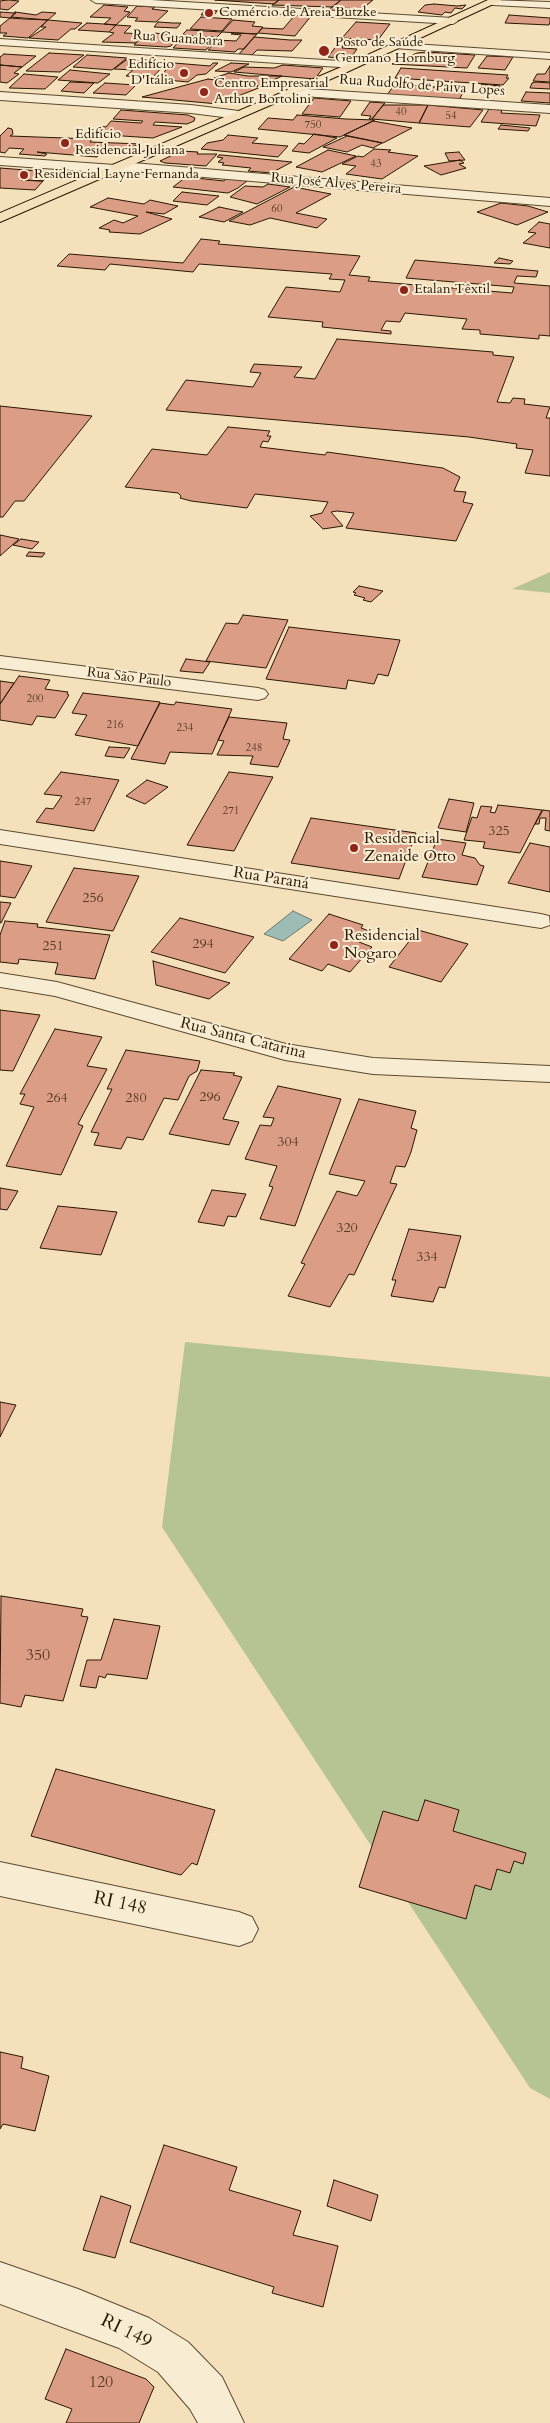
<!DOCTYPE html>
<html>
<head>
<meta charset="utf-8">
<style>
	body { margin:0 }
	canvas { display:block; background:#f4e1bc }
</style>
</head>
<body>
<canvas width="550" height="2423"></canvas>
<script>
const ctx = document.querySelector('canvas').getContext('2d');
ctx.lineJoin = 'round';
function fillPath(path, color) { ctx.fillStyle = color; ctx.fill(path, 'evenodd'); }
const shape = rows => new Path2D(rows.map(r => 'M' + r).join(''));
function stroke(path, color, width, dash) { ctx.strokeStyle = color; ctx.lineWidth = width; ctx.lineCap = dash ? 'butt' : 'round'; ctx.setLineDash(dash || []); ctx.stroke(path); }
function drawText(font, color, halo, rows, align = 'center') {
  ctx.font = font + ' Cardo,serif'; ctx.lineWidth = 4; ctx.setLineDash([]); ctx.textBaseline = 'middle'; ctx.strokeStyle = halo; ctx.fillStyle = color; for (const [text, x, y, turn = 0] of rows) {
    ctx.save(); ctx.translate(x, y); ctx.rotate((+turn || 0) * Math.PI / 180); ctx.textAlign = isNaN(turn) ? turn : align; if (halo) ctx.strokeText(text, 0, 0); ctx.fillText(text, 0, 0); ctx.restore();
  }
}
fillPath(shape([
	[550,572,550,593,512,589],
	[185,1342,550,1377,550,2099,530,2088,162,1527]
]), '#b6c494');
const water = shape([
	[293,911,312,920,283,941,264,934,293,911]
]);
fillPath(water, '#9cbcb5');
stroke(water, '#6e7a6d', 1);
const building = shape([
	[7,0,9,0,19,1,8,10,0,9,0,1,7,0],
	[215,0,279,0,274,4,215,0],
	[279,0,341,0,333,7,272,5,279,0],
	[341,0,373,0,362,9,340,8,337,11,328,10,341,0],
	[434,4,457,6,466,5,462,9,455,8,451,13,445,12,442,15,418,12,425,5,434,4],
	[104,5,128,7,124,11,130,12,116,25,104,24,111,18,90,17,104,5],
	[137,6,155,7,152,9,168,11,156,22,135,21,138,18,127,17,137,6],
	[205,10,217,11,214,15,201,15,205,10],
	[0,12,14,13,16,13,10,18,0,17,0,12],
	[15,12,36,15,42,12,56,13,48,20,11,17,15,12],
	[295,15,311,16,295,36,258,33,262,28,283,29,295,15],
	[509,15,550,18,550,22,549,25,505,23,509,15],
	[201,17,232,19,222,31,190,29,201,17],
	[10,18,24,19,48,20,28,38,3,36,7,33,0,33,0,26,10,18],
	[48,20,82,23,75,29,71,29,58,40,29,38,46,27,41,27,48,20],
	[233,20,255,22,252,26,263,27,257,34,222,32,233,20],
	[158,22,173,23,181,23,177,28,154,27,158,22],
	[356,22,390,24,378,40,342,38,356,22],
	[87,23,104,24,116,25,109,32,78,30,87,23],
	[116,25,131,26,124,33,145,34,136,43,102,42,114,33,109,32,116,25],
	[187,30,222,32,217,37,202,37,211,38,206,43,212,43,206,50,173,48,184,36,197,36,182,35,187,30],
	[153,33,179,35,171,46,166,47,134,45,141,37,148,38,153,33],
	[233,33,257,34,244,49,238,49,235,52,208,50,217,40,236,41,241,35,231,34,233,33],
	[254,37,290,40,302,40,292,51,257,50,252,55,239,54,254,37],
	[337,45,343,46,342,48,357,49,350,59,328,57,337,45],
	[426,52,475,55,467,68,392,64,417,53,426,52],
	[49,53,84,55,60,72,26,71,49,53],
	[4,54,36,56,22,67,0,65,0,57,4,54],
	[87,55,127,58,112,70,73,67,87,55],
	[487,56,513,57,505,70,478,68,487,56],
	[126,60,166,63,152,78,126,76,133,70,114,69,126,60],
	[174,63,210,66,213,63,218,63,206,74,197,75,188,82,156,79,174,63],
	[231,63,249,64,231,72,215,71,231,63],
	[0,65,22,67,14,73,19,74,7,83,0,82,0,65],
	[283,65,323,68,315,79,234,72,244,67,274,68,283,65],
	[550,66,550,82,533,81,537,74,545,74,550,66],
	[401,68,508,75,506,78,509,78,503,85,395,78,401,68],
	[70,70,110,74,98,83,58,80,70,70],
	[229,73,248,76,282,76,260,86,214,78,229,73],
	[24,74,58,77,45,89,9,88,24,74],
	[208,79,261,87,218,104,142,97,208,79],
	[70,82,94,83,84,93,61,91,70,82],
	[536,82,550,83,550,89,530,88,532,83,536,82],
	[105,83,136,85,126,95,93,93,105,83],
	[395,84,461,89,466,87,459,100,387,95,395,84],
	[482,84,500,86,497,91,479,90,482,84],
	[526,92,550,93,550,103,521,101,526,92],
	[314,98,351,101,340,117,302,114,314,98],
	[370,102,385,103,372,119,369,119,371,116,361,115,370,102],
	[383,105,428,105,419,123,372,119,383,105],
	[428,105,483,110,470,127,419,123,428,105],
	[489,109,502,110,501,113,540,115,536,126,481,122,489,109],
	[121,110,188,115,195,118,194,121,187,124,155,122,153,125,182,127,153,138,93,134,100,126,106,127,111,121,141,123,143,121,113,119,121,110],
	[297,115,346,119,375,120,340,137,258,129,268,118,293,120,297,115],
	[373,121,412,128,383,143,344,135,373,121],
	[501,125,530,128,528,131,498,129,501,125],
	[8,128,12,129,13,134,10,136,92,139,90,142,141,144,112,153,101,152,97,157,37,152,47,154,45,156,19,154,24,149,9,148,5,153,0,152,0,136,8,128],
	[314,134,337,138,309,153,292,151,299,143,304,144,314,134],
	[228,135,258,138,252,143,288,146,278,157,201,149,207,143,223,140,228,135],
	[347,136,382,143,373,148,362,145,347,152,323,147,347,136],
	[374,149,391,150,388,152,418,156,382,179,346,174,356,166,342,164,358,156,363,157,374,149],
	[328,150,356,156,322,172,296,167,328,150],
	[181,151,198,152,197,154,217,154,206,166,165,163,160,161,181,151],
	[459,152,465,160,449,161,445,153,459,152],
	[219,155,222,155,292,162,271,173,248,171,251,168,222,165,224,163,218,162,223,158,217,157,219,155],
	[460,160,464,163,459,164,466,168,441,175,424,166,460,160],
	[0,168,52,172,43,181,21,180,43,181,35,190,0,188,0,168],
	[186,177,224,181,227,178,247,181,238,188,228,193,173,187,186,177],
	[268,184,290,187,257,204,230,197,245,186,263,187,268,184],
	[294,187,331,194,296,213,327,219,317,228,270,218,250,225,229,221,294,187],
	[182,192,219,196,207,205,173,201,182,192],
	[108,198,144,204,150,200,178,206,164,214,146,212,172,219,140,234,109,232,110,230,99,228,114,220,123,223,138,216,90,207,108,198],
	[501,203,528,206,548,212,517,225,477,212,501,203],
	[219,207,243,212,224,222,199,217,219,207],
	[539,222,550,224,550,248,523,243,536,233,528,232,539,222],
	[201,239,220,241,218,244,360,256,349,275,370,277,368,281,512,293,514,287,406,278,415,260,538,271,536,277,517,276,514,283,550,286,550,336,539,335,539,339,480,334,480,330,462,329,467,319,405,313,400,322,386,321,381,330,391,331,391,334,322,327,323,322,268,317,286,287,340,292,345,280,329,279,332,274,199,264,193,272,110,264,105,270,57,266,69,254,183,263,201,239],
	[499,258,513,261,510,264,494,263,499,258],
	[337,339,493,352,493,355,514,357,497,402,510,403,513,398,525,399,524,404,550,407,546,418,550,418,550,476,525,473,533,450,516,448,517,444,469,437,166,410,186,380,253,387,261,373,250,372,254,364,302,367,294,377,315,379,337,339],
	[0,406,92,416,24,501,15,501,3,517,0,517,0,406],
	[228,427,270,431,267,436,271,436,268,442,263,441,260,447,325,455,327,452,443,468,460,477,454,491,466,492,463,502,473,504,456,541,346,528,354,513,337,511,331,512,343,526,323,529,310,516,322,513,328,502,255,494,247,508,191,501,180,498,181,496,178,493,125,487,152,449,207,455,228,427],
	[0,535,19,539,0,556,0,535],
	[21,539,39,542,32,549,13,545,21,539],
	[29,552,45,553,42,557,26,556,29,552],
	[359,586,383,591,371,602,363,600,365,598,354,595,356,593,353,592,359,586],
	[243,615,288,620,266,668,206,661,226,623,238,624,243,615],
	[289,627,400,640,388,676,378,674,374,684,348,680,346,689,266,679,289,627],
	[186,659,210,662,203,673,180,671,186,659],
	[19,676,50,680,45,689,68,692,67,694,69,695,55,718,37,716,32,725,0,720,0,704,19,676],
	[0,681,14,683,0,704,0,681],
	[83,693,160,702,138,746,75,735,87,715,72,713,83,693],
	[176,702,232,709,212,754,170,752,165,764,131,759,160,703,174,705,176,702],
	[229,717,287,723,283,739,290,740,278,767,250,764,253,756,217,755,224,741,218,740,229,717],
	[109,747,130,748,124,758,105,756,109,747],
	[61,772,119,780,94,831,36,822,46,808,53,809,62,796,44,794,61,772],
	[229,772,273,777,234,851,187,845,229,772],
	[147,780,168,787,145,804,126,796,147,780],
	[449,799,474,803,466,832,438,828,449,799],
	[498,805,542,810,520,853,483,848,485,842,464,840,472,817,477,818,481,806,492,807,490,812,495,813,498,805],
	[543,810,550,811,550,831,545,830,546,818,540,818,539,824,535,824,543,810],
	[311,818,416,833,399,879,291,863,311,818],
	[437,839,466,843,462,855,475,858,480,865,484,866,477,885,422,877,437,839],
	[530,843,550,847,550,892,508,883,530,843],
	[0,861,32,866,15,898,0,896,0,861],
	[74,868,139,876,113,931,46,922,74,868],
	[0,902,11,903,1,923,0,923,0,902],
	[329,914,363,925,361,928,369,931,359,942,372,947,350,972,328,964,322,971,289,959,329,914],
	[180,918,254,937,225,973,151,952,180,918],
	[5,921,38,924,37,927,110,935,95,979,55,974,58,963,19,959,18,964,0,962,0,935,5,921],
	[418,930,468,944,441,982,389,967,418,930],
	[153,961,230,983,209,999,156,985,153,961],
	[0,1010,40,1015,13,1071,0,1070,0,1010],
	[55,1029,102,1037,87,1066,107,1069,78,1124,83,1126,61,1175,6,1166,34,1107,20,1104,25,1094,20,1094,55,1029],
	[126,1050,200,1061,197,1071,189,1076,178,1100,164,1098,143,1140,127,1137,121,1149,94,1145,99,1133,91,1132,112,1089,107,1089,126,1050],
	[201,1070,235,1073,233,1075,242,1077,223,1119,239,1122,229,1145,169,1134,201,1070],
	[278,1086,341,1099,295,1226,260,1219,273,1187,269,1186,277,1166,245,1159,260,1125,271,1126,274,1118,263,1117,278,1086],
	[359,1099,416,1111,411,1128,417,1130,411,1152,405,1167,396,1166,390,1183,397,1184,354,1275,349,1274,330,1307,288,1296,305,1264,301,1263,337,1191,357,1196,365,1181,329,1174,359,1099],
	[0,1188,18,1191,7,1210,0,1209,0,1188],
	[212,1190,246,1194,236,1217,228,1216,224,1226,198,1222,212,1190],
	[58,1206,117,1212,101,1255,40,1248,58,1206],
	[409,1229,461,1236,445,1288,439,1287,433,1302,391,1296,396,1280,392,1280,409,1229],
	[0,1402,16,1405,0,1437,0,1402],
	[1,1596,83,1609,81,1616,88,1617,63,1701,25,1695,21,1707,0,1703,1,1596],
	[114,1619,160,1626,147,1679,107,1674,105,1678,99,1676,96,1688,80,1686,87,1660,101,1660,114,1619],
	[56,1769,215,1810,197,1865,192,1863,181,1875,31,1836,56,1769],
	[425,1800,459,1810,453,1831,526,1853,523,1864,514,1861,510,1873,497,1869,491,1890,475,1885,466,1919,359,1887,383,1811,418,1821,425,1800],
	[0,2052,23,2057,21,2068,49,2076,35,2131,3,2124,0,2129,0,2052],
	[164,2145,237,2167,229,2190,301,2211,293,2235,338,2246,323,2307,272,2293,274,2287,130,2242,164,2145],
	[334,2180,378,2195,371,2221,327,2206,334,2180],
	[101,2196,131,2206,115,2258,83,2250,101,2196],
	[66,2349,146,2379,154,2387,139,2423,66,2423,72,2409,45,2399,66,2349]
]);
fillPath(building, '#db9d85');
stroke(building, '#2a1800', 1);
const minor = shape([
	[91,0,151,0,453,18,458,21,453,24,96,3,91,0],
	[489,0,550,2,550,8,493,5,489,4,489,0],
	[0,39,355,62,361,65,355,68,0,45,0,39],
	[398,43,550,53,550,59,394,48,392,46,398,43],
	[292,88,550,105,550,113,288,95,286,92,288,89,292,88],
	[0,92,191,105,239,111,245,115,239,119,191,113,0,100,0,92],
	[0,157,115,165,121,162,550,198,550,206,120,170,114,173,0,165,0,157],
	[0,656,258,688,265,690,268,694,265,698,258,700,0,668,0,656],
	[0,830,541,914,549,916,550,925,541,928,0,844,0,830],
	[0,973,57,982,286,1044,373,1058,550,1066,550,1082,373,1074,285,1060,55,996,0,987,0,973],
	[0,1862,239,1912,252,1917,258,1929,252,1941,239,1946,0,1896,0,1862],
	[0,2262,78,2289,149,2318,188,2342,222,2377,244,2423,198,2423,190,2409,158,2372,119,2348,0,2304,0,2262]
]);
const major = shape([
	[488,0,502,0,347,72,0,222,0,213,339,68,488,0]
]);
stroke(minor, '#5c4a2f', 2);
stroke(major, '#2a1800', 2);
fillPath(minor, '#f8ecd3');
fillPath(major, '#f4e1bc');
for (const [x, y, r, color] of [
	[209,13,5,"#8f2418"],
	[324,51,6,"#8f2418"],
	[184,73,5,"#8f2418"],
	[204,92,5,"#8f2418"],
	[65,143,5,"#8f2418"],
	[24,175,5,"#8f2418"],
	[404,290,5,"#8f2418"],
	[354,848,5,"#8f2418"],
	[334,945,5,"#8f2418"]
]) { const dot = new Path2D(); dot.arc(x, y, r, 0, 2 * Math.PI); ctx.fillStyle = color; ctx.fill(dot); stroke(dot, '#f8ecd3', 2); }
drawText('11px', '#563921', null, [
	["40",401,112],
	["54",451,116],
	["750",313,125],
	["43",376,164],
	["60",277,209],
	["200",35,699],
	["216",115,725],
	["234",185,728],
	["248",254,748],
	["247",83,802],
	["271",231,811]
]);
drawText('14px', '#2a1800', '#f8ecd3', [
	["Comércio de Areia Butzke",219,13],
	["Posto de Saúde",335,43],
	["Germano Hornburg",335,59],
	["Edifício",174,65,"right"],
	["D'Itália",174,81,"right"],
	["Centro Empresarial",214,84],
	["Arthur Bortolini",214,100],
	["Edifício",75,135],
	["Residencial Juliana",75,151],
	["Residencial Layne Fernanda",34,175],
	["Etalan Têxtil",414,290]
], 'left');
drawText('14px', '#2a1800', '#f8ecd3', [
	["Rua Guanabara",178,39,4],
	["Rua Rudolfo de Paiva Lopes",422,86,4],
	["Rua José Alves Pereira",336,184,5],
	["Rua São Paulo",129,678,7]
]);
drawText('14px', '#563921', null, [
	["325",499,832],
	["256",93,899],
	["294",203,945],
	["251",53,947],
	["296",210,1098],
	["264",57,1099],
	["280",136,1099],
	["304",288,1143],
	["320",347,1229],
	["334",427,1258]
]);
drawText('16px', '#2a1800', '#f8ecd3', [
	["Residencial",364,839],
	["Zenaide Otto",364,857],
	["Residencial",344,936],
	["Nogaro",344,954]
], 'left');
drawText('16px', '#2a1800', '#f8ecd3', [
	["Rua Paraná",271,879,9],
	["Rua Santa Catarina",243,1039,14]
]);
drawText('16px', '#563921', null, [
	["350",38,1656],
	["120",101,2383]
]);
drawText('19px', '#2a1800', '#f8ecd3', [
	["RI 148",120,1904,12],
	["RI 149",126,2332,26]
]);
</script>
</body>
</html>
